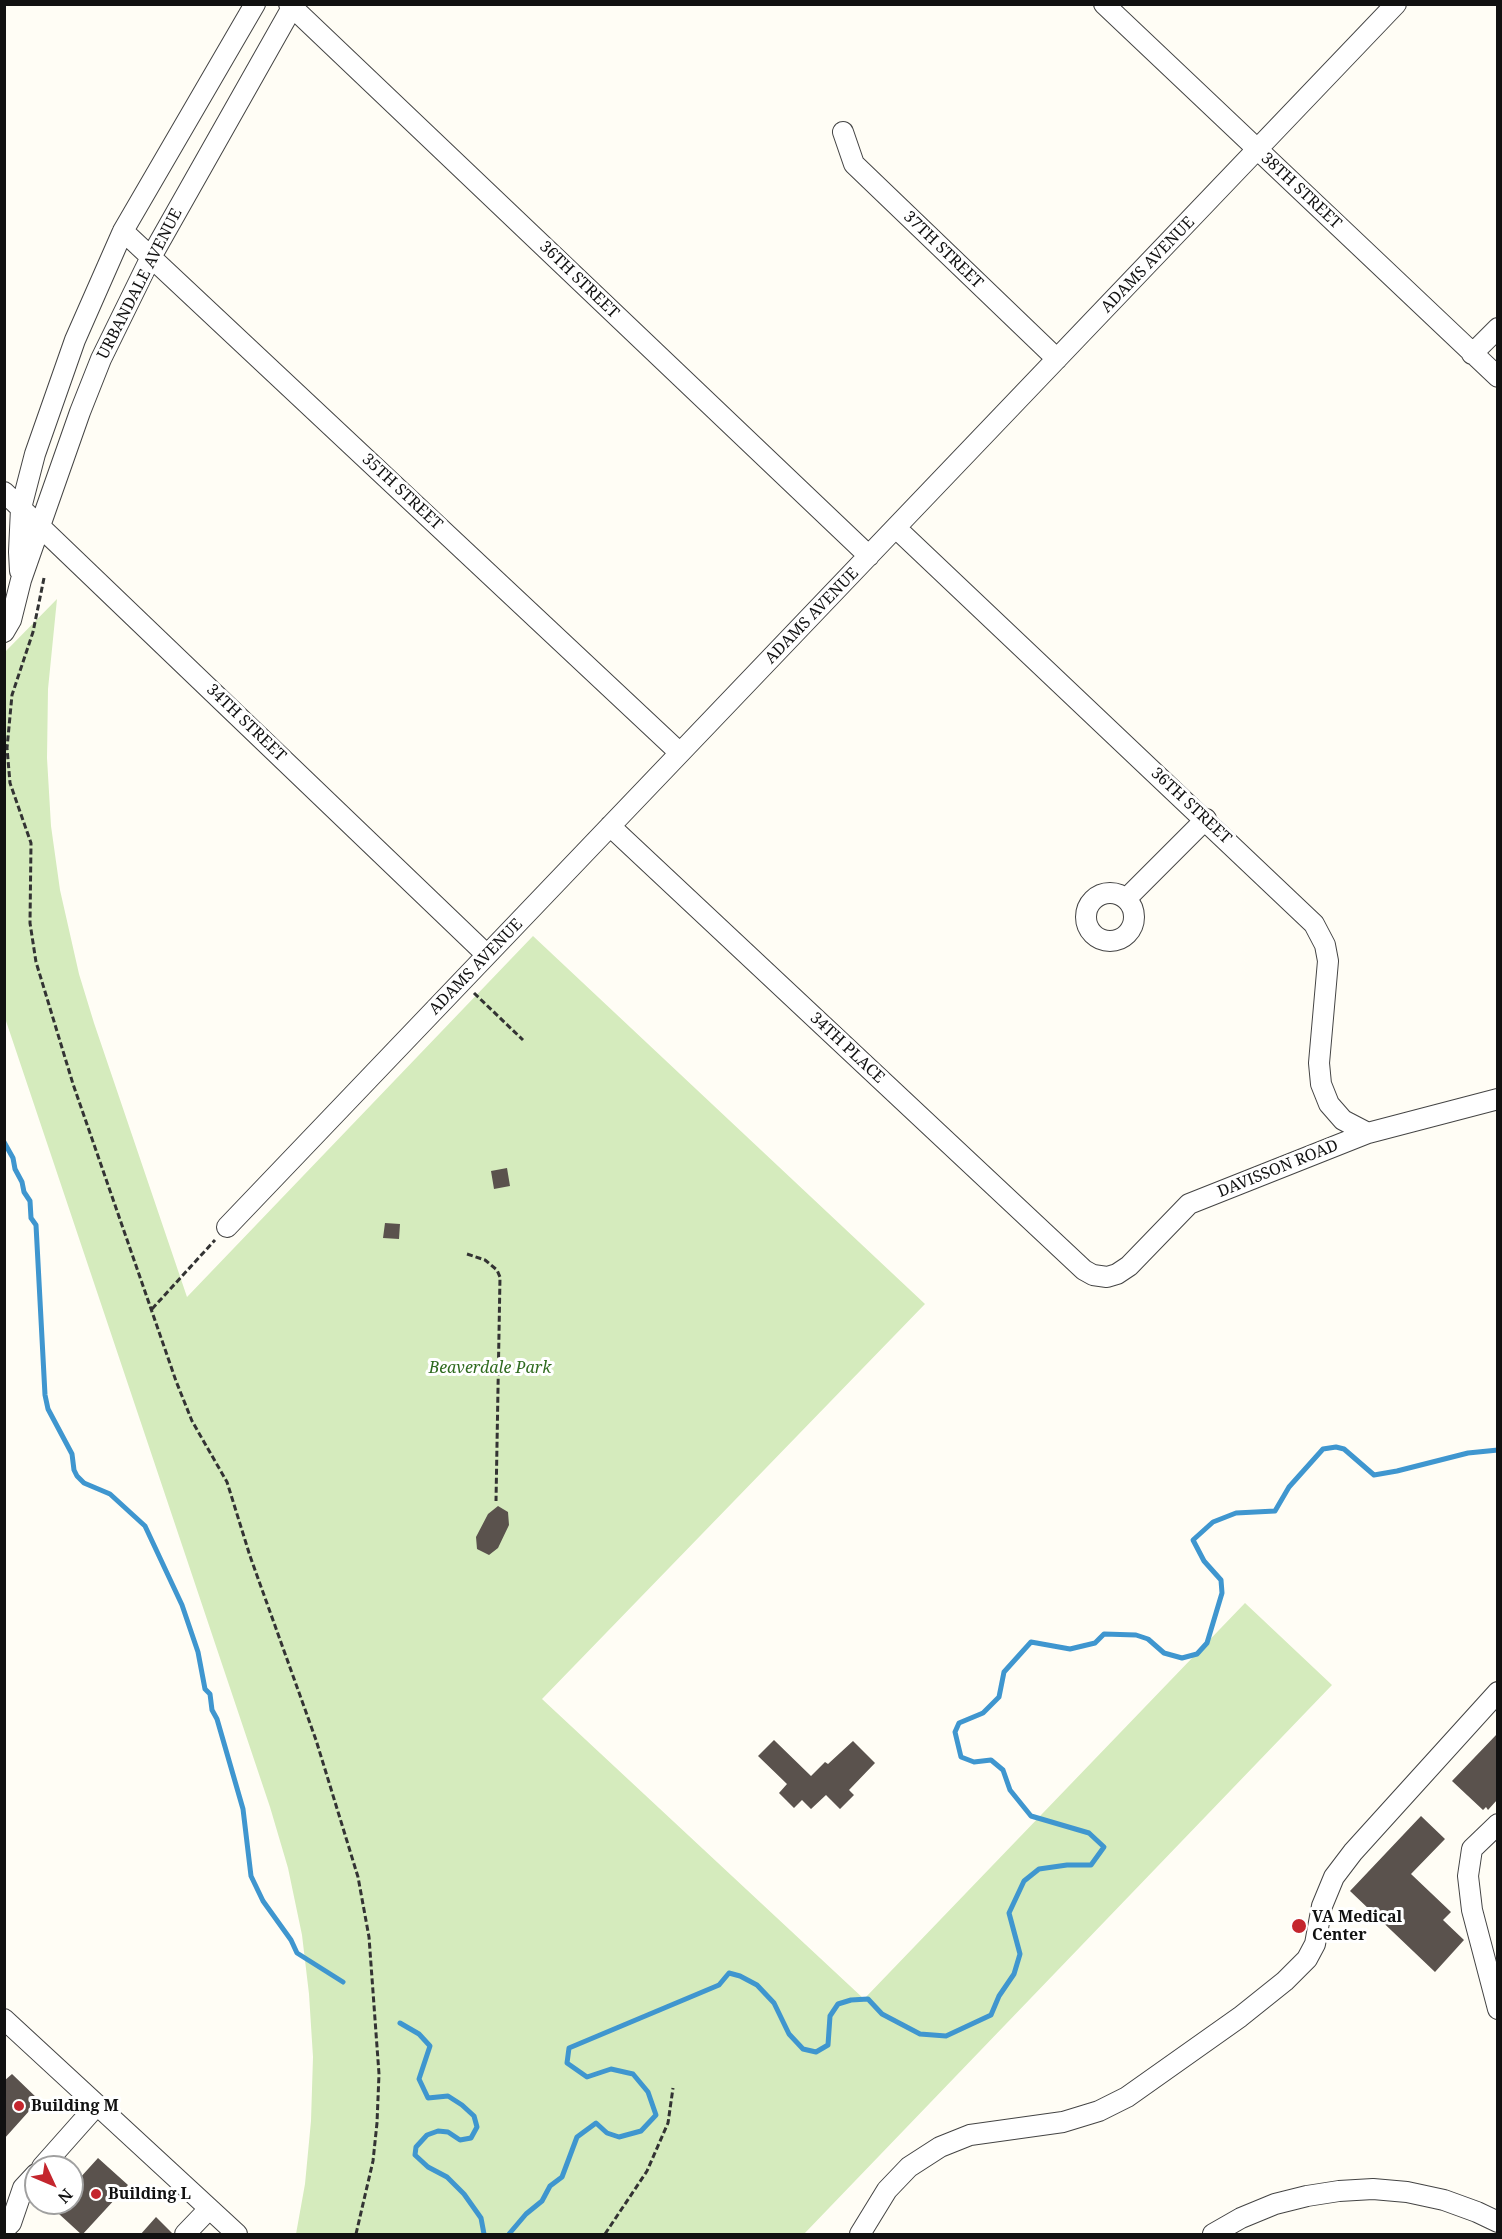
<!DOCTYPE html>
<html>
<head>
<meta charset="utf-8">
<style>
	body { margin:0 }
	#map { position:relative; width:1502px; height:2239px; overflow:hidden; background:#fffdf5; font-family:"Noto Serif",serif }
	canvas { display:block }
	.frame { position:absolute; inset:0; border:6px solid #111; pointer-events:none }
	.north { position:absolute; left:24px; top:2155px; width:60px; height:60px; box-sizing:border-box; background:#fff; border:2px solid #a0a0a0; border-radius:50%; rotate:134deg; font-size:16px; font-weight:700; line-height:24px; text-align:center; color:#111 }
	.north::after { content:''; display:block; margin:auto; width:21px; height:27px; background:#c4262e; clip-path:polygon(50% 0,100% 100%,50% 72%,0 100%) }
</style>
</head>
<body>
<div id="map">
<canvas width="1502" height="2239"></canvas>
<div class="frame"></div>
<div class="north">N</div>
</div>
<script>
const ctx = document.querySelector('canvas').getContext('2d');
ctx.lineJoin = 'round';
function fillPath(path, color) { ctx.fillStyle = color; ctx.fill(path, 'evenodd'); }
const shape = rows => new Path2D(rows.map(r => 'M' + r).join(''));
function stroke(path, color, width, dash) { ctx.strokeStyle = color; ctx.lineWidth = width; ctx.lineCap = dash ? 'butt' : 'round'; ctx.setLineDash(dash || []); ctx.stroke(path); }
function drawText(font, color, halo, rows, align = 'center') {
  ctx.font = font + ' "Noto Serif",serif'; ctx.lineWidth = 6; ctx.setLineDash([]); ctx.textBaseline = 'middle'; ctx.strokeStyle = halo; ctx.fillStyle = color; for (const [text, x, y, turn = 0] of rows) {
    ctx.save(); ctx.translate(x, y); ctx.rotate((+turn || 0) * Math.PI / 180); ctx.textAlign = isNaN(turn) ? turn : align; if (halo) ctx.strokeText(text, 0, 0); ctx.fillText(text, 0, 0); ctx.restore();
  }
}
fillPath(shape([
	[57,599,48,689,47,758,51,826,60,890,79,974,94,1023,187,1297,533,936,925,1304,542,1699,864,1999,1245,1603,1332,1685,804,2234,296,2234,305,2184,311,2121,313,2057,309,1994,302,1935,288,1868,270,1807,5,1018,4,653]
]), '#d5ebbd');
stroke(shape([
	[4,1142,13,1158,15,1169,22,1182,24,1192,30,1201,31,1218,36,1225,45,1395,48,1409,72,1454,74,1470,77,1476,84,1483,110,1494,145,1526,182,1605,198,1652,205,1689,210,1694,212,1710,217,1719,243,1809,251,1876,263,1901,291,1940,297,1953,343,1982],
	[400,2023,419,2034,430,2046,419,2079,428,2098,448,2096,462,2105,474,2116,477,2127,471,2138,460,2140,448,2132,438,2131,427,2135,416,2147,415,2155,428,2167,447,2177,464,2194,481,2218,484,2234],
	[509,2234,526,2214,542,2201,550,2186,562,2177,577,2137,596,2123,607,2133,619,2137,641,2131,656,2115,648,2092,633,2074,611,2069,587,2077,567,2063,569,2048,719,1985,729,1973,740,1976,757,1985,774,2003,789,2034,803,2049,816,2052,828,2045,830,2016,838,2004,851,2000,868,1999,882,2014,920,2034,946,2036,991,2015,999,1996,1014,1974,1020,1954,1009,1913,1024,1881,1039,1869,1067,1865,1091,1865,1104,1847,1089,1833,1031,1816,1010,1790,1003,1770,991,1760,974,1762,961,1757,955,1732,959,1723,983,1713,999,1697,1004,1672,1031,1642,1070,1649,1095,1643,1104,1634,1136,1635,1148,1639,1164,1653,1182,1658,1197,1654,1207,1643,1222,1593,1221,1580,1204,1561,1193,1540,1213,1522,1236,1513,1275,1511,1289,1487,1323,1449,1336,1447,1344,1449,1374,1475,1397,1471,1468,1453,1498,1450]
]), '#3f96cf', 5);
fillPath(shape([
	[507,1168,510,1186,494,1189,491,1171],
	[385,1223,400,1224,399,1239,383,1238],
	[498,1506,508,1512,509,1525,498,1548,489,1555,477,1549,476,1537,488,1514],
	[1497,1734,1497,1800,1488,1810,1486,1807,1483,1810,1452,1781],
	[774,1740,811,1776,825,1762,828,1764,853,1741,875,1763,849,1790,854,1795,840,1809,826,1795,811,1809,802,1800,794,1808,779,1793,787,1784,758,1756],
	[1421,1816,1445,1839,1411,1874,1451,1912,1443,1920,1464,1940,1435,1972,1350,1891],
	[12,2074,39,2100,4,2139,4,2081],
	[98,2158,128,2185,82,2235,47,2203,72,2203,72,2172,79,2179],
	[156,2217,173,2234,173,2235,140,2235]
]), '#5a524d');
const minor = shape([
	[289,4,869,556],
	[1104,4,1498,377],
	[843,132,854,164,1057,359],
	[123,231,680,753],
	[1472,354,1498,328],
	[4,492,487,955],
	[896,528,1314,924,1325,945,1328,961,1319,1063,1321,1084,1329,1104,1343,1120,1368,1133],
	[20,571,19,552,21,508,35,454,75,340,123,231,255,4],
	[4,632,11,620,21,580,80,412,101,359,151,257,294,4],
	[610,826,1084,1270,1093,1275,1107,1277,1117,1274,1129,1266,1189,1204,1368,1133,1498,1099],
	'1086 917a24 24 0 1 1 48 0a24 24 0 1 1-48 0Z',
	[1127,898,1206,819],
	[227,1227,1396,4],
	[1498,1824,1472,1849,1468,1876,1472,1910,1498,2009],
	[4,2019,237,2234],
	[42,2167,97,2105],
	[4,2230,11,2223,23,2188,36,2174],
	[185,2234,209,2209],
	[860,2234,887,2190,909,2167,940,2147,970,2135,1063,2122,1099,2111,1127,2097,1240,2017,1285,1981,1307,1959,1315,1944,1322,1906,1334,1877,1353,1852,1498,1692],
	[1213,2234,1241,2218,1275,2204,1307,2196,1339,2191,1373,2189,1407,2192,1444,2200,1477,2212,1498,2222]
]);
stroke(minor, '#444', 22);
stroke(shape([
	[44,578,33,632,12,695,7,748,10,783,31,843,30,923,36,962,73,1084,176,1381,192,1421,227,1482,250,1556,316,1740,358,1877,369,1937,379,2074,377,2123,373,2161,356,2234],
	[474,993,523,1040],
	[467,1254,485,1260,497,1270,500,1277,496,1501],
	[152,1309,215,1240],
	[605,2234,647,2171,668,2123,673,2088]
]), '#333', 3, [6, 3]);
stroke(minor, '#fff', 20);
for (const [x, y, r, color] of [
	[1299,1926,8,"#c4262e"],
	[19,2106,6,"#c4262e"],
	[96,2194,6,"#c4262e"]
]) { const dot = new Path2D(); dot.arc(x, y, r, 0, 2 * Math.PI); ctx.fillStyle = color; ctx.fill(dot); stroke(dot, '#fff', 2); }
drawText('16px', '#111', '#fff', [
	["38TH STREET",1301,191,43],
	["37TH STREET",943,250,44],
	["ADAMS AVENUE",1148,265,-46],
	["36TH STREET",579,280,44],
	["URBANDALE AVENUE",140,284,-63],
	["35TH STREET",402,492,43],
	["ADAMS AVENUE",812,616,-46],
	["34TH STREET",246,723,44],
	["36TH STREET",1191,806,43],
	["ADAMS AVENUE",476,967,-46],
	["34TH PLACE",847,1048,43],
	["DAVISSON ROAD",1278,1169,-22]
]);
drawText('italic 16px', '#2f6b1f', '#fff', [
	["Beaverdale Park",490,1368]
]);
drawText('bold 16px', '#111', '#fff', [
	["VA Medical",1312,1917],
	["Center",1312,1935],
	["Building M",31,2106],
	["Building L",108,2194]
], 'left');
</script>
</body>
</html>
